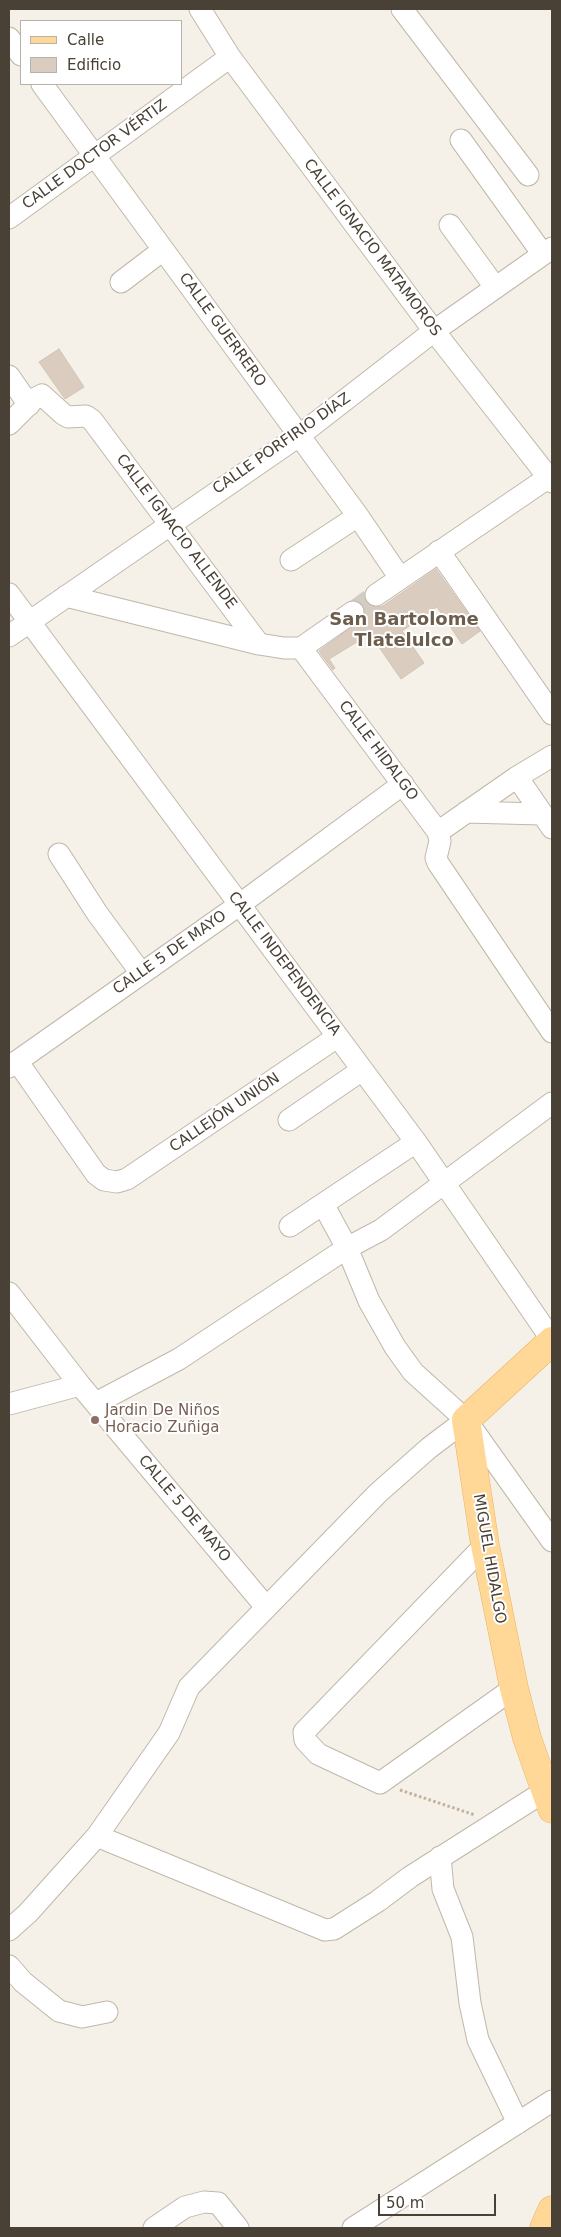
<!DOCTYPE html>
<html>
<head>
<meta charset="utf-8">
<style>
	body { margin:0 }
	#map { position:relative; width:561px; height:2237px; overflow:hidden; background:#f5f0e8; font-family:"DejaVu Sans",sans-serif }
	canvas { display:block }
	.frame { position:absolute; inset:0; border:10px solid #494036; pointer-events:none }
	.legend { position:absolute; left:20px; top:20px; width:162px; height:65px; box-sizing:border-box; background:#fff; border:1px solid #b6b3af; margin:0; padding:6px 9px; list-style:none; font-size:15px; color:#494036 }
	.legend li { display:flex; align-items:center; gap:10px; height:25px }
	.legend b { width:25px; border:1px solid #b6b3af }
	.scale { position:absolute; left:378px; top:2194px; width:118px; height:22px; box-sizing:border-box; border:2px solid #494036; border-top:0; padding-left:6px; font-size:15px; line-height:18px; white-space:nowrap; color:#494036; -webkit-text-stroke:4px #fff; paint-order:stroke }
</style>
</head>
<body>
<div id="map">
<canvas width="561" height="2237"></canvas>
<div class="frame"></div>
<ul class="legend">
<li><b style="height:6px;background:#ffd897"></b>Calle</li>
<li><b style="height:14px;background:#dacdc0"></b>Edificio</li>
</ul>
<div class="scale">50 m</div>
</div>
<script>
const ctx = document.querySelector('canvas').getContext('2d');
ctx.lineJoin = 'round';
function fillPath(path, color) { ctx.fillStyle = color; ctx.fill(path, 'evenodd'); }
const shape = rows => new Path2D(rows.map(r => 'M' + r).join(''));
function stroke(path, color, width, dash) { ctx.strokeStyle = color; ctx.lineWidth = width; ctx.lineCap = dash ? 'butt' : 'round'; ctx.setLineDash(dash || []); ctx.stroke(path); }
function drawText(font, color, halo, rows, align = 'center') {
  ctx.font = font + ' "DejaVu Sans",sans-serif'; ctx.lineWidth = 4; ctx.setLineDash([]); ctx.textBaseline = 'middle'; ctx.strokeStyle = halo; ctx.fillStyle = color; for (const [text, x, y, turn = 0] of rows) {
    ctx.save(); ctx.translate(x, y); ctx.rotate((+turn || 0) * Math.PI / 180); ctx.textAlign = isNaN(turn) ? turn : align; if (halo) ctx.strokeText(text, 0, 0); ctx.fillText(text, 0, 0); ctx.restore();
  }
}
const building = shape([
	[59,349,84,387,65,399,39,362,59,349],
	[436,569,480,631,462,644,437,607,402,631,424,663,401,679,370,634,329,659,335,668,333,670,319,651,364,618,365,611,364,605,358,600,364,596,370,606,376,607,383,606,436,569]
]);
fillPath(building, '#dacdc0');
stroke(building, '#d2c2b0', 1);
stroke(shape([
	[353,612,376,595]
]), '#d3cdc4', 21, [21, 11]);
const minor = shape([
	[200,9,230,57,434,331,552,482],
	[402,9,528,175],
	[9,38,21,55],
	[42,84,358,516,400,578],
	[461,140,542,253],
	[9,218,230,57],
	[450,225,495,287],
	[121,282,163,250],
	[9,376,29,405],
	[9,424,34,399,42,395,63,414,68,417,86,416,92,420,259,644],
	[439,551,552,714],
	[291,560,358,516],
	[9,594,416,1142,552,1340],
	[376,595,549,477],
	[66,596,259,644,284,648,301,648],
	[9,636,300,435,434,331,552,248],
	[301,648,438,832,440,841,436,858,438,863,552,1032],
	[301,648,353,612],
	[517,777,552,828],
	[466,812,541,814],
	[438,832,517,777,552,756],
	[59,854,97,913,141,973],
	[17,1061,96,1174,104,1180,117,1182,127,1179,337,1037],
	[9,1067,239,905,403,784],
	[289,1120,362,1070],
	[323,1204,347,1248,369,1301,395,1347,413,1372,466,1420,552,1541],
	[290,1226,416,1142],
	[9,1293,80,1385,266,1607],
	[96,1403,179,1359,347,1248,381,1230,552,1103],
	[9,1404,80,1385],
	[485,1545,304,1732,305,1740,318,1754,380,1783,514,1688],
	[97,1836,325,1930,334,1929,378,1901,410,1877,545,1791],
	[440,1857,443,1889,462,1937,470,2003,478,2040,518,2123],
	[9,1930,28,1913,97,1836,169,1733,189,1687,378,1493,429,1448,466,1420],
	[9,1966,23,1982,59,2011,82,2017,107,2012],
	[154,2228,185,2207,204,2202,218,2203,238,2228],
	[353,2228,552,2101]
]);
const major = shape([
	[552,1341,466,1420,485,1545,514,1688,527,1738,552,1809],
	[544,2228,552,2210]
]);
stroke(minor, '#c1b7aa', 23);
stroke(major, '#e9b462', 29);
stroke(shape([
	[400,1790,475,1815]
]), '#c3b19b', 3, [2.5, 2.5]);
stroke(minor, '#fff', 21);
stroke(major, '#ffd897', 28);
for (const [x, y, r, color] of [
	[95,1420,5,"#8d6e63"]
]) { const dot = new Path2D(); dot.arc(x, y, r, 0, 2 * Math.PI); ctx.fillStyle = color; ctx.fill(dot); stroke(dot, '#fff', 2); }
drawText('15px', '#494036', '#fff', [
	["CALLE DOCTOR VÉRTIZ",95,155,-36],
	["CALLE IGNACIO MATAMOROS",372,248,53],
	["CALLE GUERRERO",222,330,54],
	["CALLE PORFIRIO DÍAZ",282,444,-35],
	["CALLE IGNACIO ALLENDE",176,532,53],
	["CALLE HIDALGO",378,751,53],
	["CALLE 5 DE MAYO",170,953,-35],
	["CALLE INDEPENDENCIA",284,964,53],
	["CALLEJÓN UNIÓN",225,1113,-34],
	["CALLE 5 DE MAYO",184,1509,50],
	["MIGUEL HIDALGO",489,1559,80]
]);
drawText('15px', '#785e54', '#fff', [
	["Jardin De Niños",105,1411],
	["Horacio Zuñiga",105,1428]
], 'left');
drawText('bold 18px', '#6c5d4d', '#fff', [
	["San Bartolome",404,620],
	["Tlatelulco",404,641]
]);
</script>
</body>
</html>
